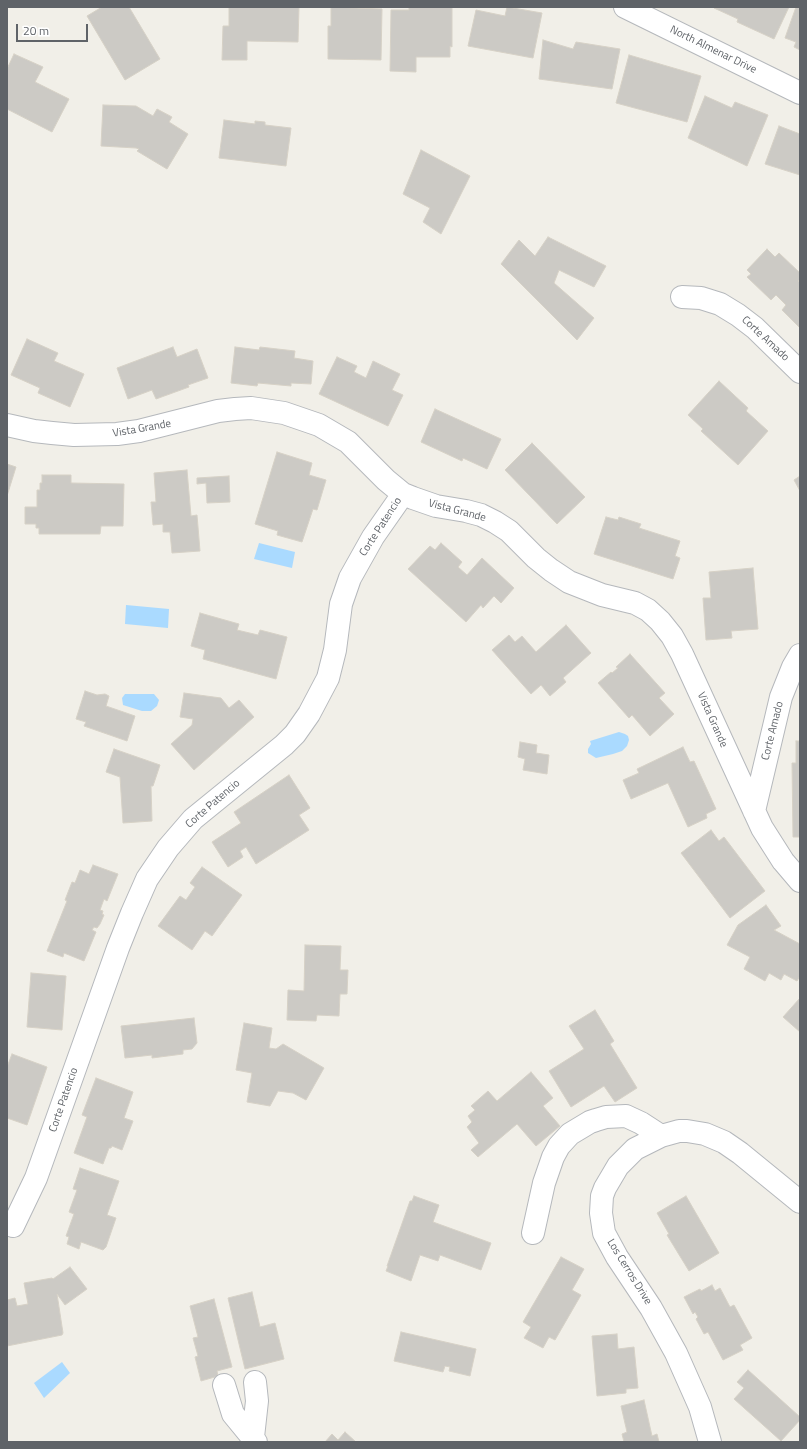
<!DOCTYPE html>
<html>
<head>
<meta charset="utf-8">
<style>
	body { margin:0 }
	#map { position:relative; width:807px; height:1449px; overflow:hidden; background:#f1efe8; font-family:"Titillium Web",sans-serif }
	canvas { display:block }
	.frame { position:absolute; inset:0; border:8px solid #5f6368; pointer-events:none }
	.scale { position:absolute; left:16px; top:24px; width:72px; height:18px; box-sizing:border-box; border:2px solid #5f6368; border-top:0; padding-left:5px; font-size:12px; line-height:14px; white-space:nowrap; color:#5f6368; -webkit-text-stroke:3px #fff; paint-order:stroke }
</style>
</head>
<body>
<div id="map">
<canvas width="807" height="1449"></canvas>
<div class="frame"></div>
<div class="scale">20 m</div>
</div>
<script>
const ctx = document.querySelector('canvas').getContext('2d');
ctx.lineJoin = 'round';
function fillPath(path, color) { ctx.fillStyle = color; ctx.fill(path, 'evenodd'); }
const shape = rows => new Path2D(rows.map(r => 'M' + r).join(''));
function stroke(path, color, width, dash) { ctx.strokeStyle = color; ctx.lineWidth = width; ctx.lineCap = dash ? 'butt' : 'round'; ctx.setLineDash(dash || []); ctx.stroke(path); }
function drawText(font, color, halo, rows, align = 'center') {
  ctx.font = font + ' "Titillium Web",sans-serif'; ctx.lineWidth = 3; ctx.setLineDash([]); ctx.textBaseline = 'middle'; ctx.strokeStyle = halo; ctx.fillStyle = color; for (const [text, x, y, turn = 0] of rows) {
    ctx.save(); ctx.translate(x, y); ctx.rotate((+turn || 0) * Math.PI / 180); ctx.textAlign = isNaN(turn) ? turn : align; if (halo) ctx.strokeText(text, 0, 0); ctx.fillText(text, 0, 0); ctx.restore();
  }
}
fillPath(shape([
	[259,543,295,552,292,568,254,559],
	[126,605,169,609,168,628,125,624],
	[125,694,154,694,159,700,157,706,151,711,142,711,123,705,122,698],
	[619,732,625,734,628,736,629,740,627,746,622,751,613,754,596,758,588,753,588,749,591,744,590,741],
	[62,1362,70,1373,44,1398,34,1383]
]), '#aadaff');
const building = shape([
	[102,7,129,7,160,59,125,80,87,16,102,7],
	[229,7,299,7,298,42,247,41,247,60,222,60,223,26,229,26,229,7],
	[331,7,382,9,381,60,328,59,328,26,331,26,331,7],
	[409,7,452,7,452,47,450,46,450,57,416,57,416,72,390,71,391,10,409,10,409,7],
	[507,7,542,13,533,58,468,46,476,10,505,16,507,7],
	[789,7,774,39,737,22,738,19,714,8,789,7],
	[796,7,800,7,800,50,794,47,796,42,785,38,796,7],
	[543,40,573,49,576,42,620,49,612,89,539,79,543,40],
	[14,54,43,67,35,82,69,99,52,132,7,109,7,69,14,54],
	[629,55,701,76,687,122,616,103,629,55],
	[705,96,732,108,735,102,768,115,747,166,688,138,705,96],
	[103,105,136,106,153,116,157,109,172,117,169,122,188,134,167,169,137,151,139,149,136,148,101,146,103,105],
	[224,120,255,124,255,121,265,122,265,125,291,128,286,166,219,158,224,120],
	[779,126,800,134,800,175,765,164,779,126],
	[421,150,470,176,441,234,423,222,430,208,403,194,421,150],
	[548,237,606,266,594,287,559,270,554,283,594,318,577,340,501,264,519,240,535,256,548,237],
	[767,249,775,257,779,253,800,273,800,279,798,281,800,282,800,328,782,310,786,305,776,295,771,300,747,277,751,274,747,270,767,249],
	[27,339,58,353,54,361,84,374,70,407,38,393,40,388,11,375,27,339],
	[173,347,177,357,197,349,208,378,188,385,189,387,156,399,152,390,128,399,117,368,173,347],
	[235,347,259,350,260,347,295,351,294,358,313,361,311,384,291,383,291,386,258,383,257,386,231,383,235,347],
	[337,357,357,366,354,372,366,378,373,361,400,374,392,390,403,395,388,426,319,394,337,357],
	[719,381,748,408,746,411,768,431,738,465,701,431,703,429,688,415,719,381],
	[435,409,501,439,487,469,463,458,462,461,421,442,435,409],
	[532,443,585,497,557,524,505,470,532,443],
	[277,452,312,463,309,475,326,480,317,510,313,509,302,542,277,535,278,531,255,524,277,452],
	[7,464,16,467,7,496,7,464],
	[187,470,191,516,197,515,200,551,172,553,170,532,163,532,163,524,153,525,151,502,156,502,154,473,187,470],
	[42,475,71,475,71,483,124,484,123,526,101,526,100,534,39,534,39,528,36,528,36,524,25,524,25,507,37,507,37,490,40,490,40,483,42,483,42,475],
	[229,476,230,502,207,503,206,483,197,484,197,478,229,476],
	[800,476,800,491,794,480,800,476],
	[606,517,618,520,619,517,641,524,639,528,680,541,675,556,680,558,673,579,594,554,606,517],
	[441,543,462,562,458,567,467,575,482,558,514,588,501,603,494,596,483,608,481,605,466,622,408,569,430,546,435,550,441,543],
	[753,568,758,629,731,631,732,638,706,640,703,598,711,598,709,572,753,568],
	[200,613,239,624,237,630,258,635,260,630,287,637,276,679,203,659,205,650,191,646,200,613],
	[566,625,591,653,563,678,566,682,550,696,541,685,531,694,492,650,509,635,515,642,522,636,536,652,566,625],
	[630,654,665,693,659,698,674,714,650,736,632,715,629,718,598,683,611,672,612,673,618,668,616,667,630,654],
	[85,691,97,695,105,694,109,696,106,706,135,716,127,741,84,726,86,722,76,719,85,691],
	[184,693,221,698,229,708,239,700,254,717,194,770,171,744,192,725,193,719,180,717,184,693],
	[796,741,800,741,800,837,793,837,792,763,796,763,796,741],
	[520,742,537,745,536,753,549,755,547,774,523,770,525,759,518,757,520,742],
	[683,747,690,762,694,761,716,809,706,814,707,818,688,827,668,783,631,799,623,780,639,773,637,769,683,747],
	[114,749,160,765,153,786,151,786,152,821,123,823,120,777,106,772,114,749],
	[289,775,310,808,299,815,309,830,256,864,246,847,240,851,243,857,228,867,212,842,241,823,234,812,289,775],
	[711,830,719,841,724,837,765,891,730,918,681,853,711,830],
	[93,865,118,874,107,901,104,899,100,910,103,911,102,914,104,915,100,924,97,928,94,927,92,930,96,932,84,961,64,953,63,957,47,951,67,901,65,900,72,882,75,883,80,870,89,874,93,865],
	[202,867,242,895,212,936,205,931,192,950,158,926,180,896,186,900,195,887,190,883,202,867],
	[766,905,781,926,774,930,800,944,800,976,797,981,784,974,781,980,769,973,765,981,744,969,750,957,727,945,738,925,766,905],
	[305,945,341,946,340,970,348,970,347,994,340,994,339,1016,317,1015,316,1021,287,1020,288,990,304,991,305,945],
	[31,973,66,976,62,1030,27,1027,31,973],
	[800,998,800,1032,783,1017,800,998],
	[595,1010,614,1041,610,1044,637,1088,615,1102,604,1086,571,1107,549,1071,584,1049,569,1026,595,1010],
	[194,1018,197,1043,192,1049,183,1050,183,1054,152,1058,152,1055,125,1058,121,1026,194,1018],
	[244,1023,272,1028,269,1048,276,1049,283,1044,324,1068,306,1100,293,1093,278,1091,270,1106,247,1102,252,1073,236,1070,244,1023],
	[12,1054,47,1067,27,1125,7,1118,7,1067,12,1054],
	[531,1072,553,1098,543,1106,560,1126,536,1146,517,1124,478,1157,471,1150,479,1143,467,1127,472,1122,468,1116,475,1110,471,1106,488,1091,497,1101,531,1072],
	[96,1078,133,1092,124,1118,133,1121,122,1150,112,1146,111,1148,109,1148,103,1164,74,1153,87,1117,82,1115,96,1078],
	[80,1168,119,1181,107,1215,116,1218,106,1247,103,1250,81,1242,79,1249,67,1244,69,1237,66,1236,74,1214,69,1212,77,1190,73,1189,80,1168],
	[414,1196,439,1205,433,1222,491,1243,481,1270,440,1255,438,1261,420,1255,411,1281,386,1271,388,1266,387,1266,410,1201,412,1201,414,1196],
	[686,1196,719,1253,689,1271,667,1235,669,1234,657,1213,686,1196],
	[561,1257,584,1269,572,1290,581,1295,555,1340,549,1337,543,1348,524,1338,531,1327,523,1322,561,1257],
	[70,1267,87,1289,65,1305,57,1294,63,1333,62,1335,7,1346,7,1300,15,1298,17,1306,28,1304,24,1283,52,1278,53,1279,70,1267],
	[712,1285,715,1291,720,1288,730,1307,734,1305,752,1338,740,1345,743,1350,723,1360,708,1332,704,1334,696,1319,698,1317,695,1312,693,1314,684,1297,700,1289,701,1291,712,1285],
	[252,1292,260,1327,275,1323,284,1359,245,1369,228,1298,252,1292],
	[214,1299,232,1367,217,1371,218,1376,201,1381,195,1357,198,1356,193,1338,198,1337,190,1306,214,1299],
	[401,1332,476,1349,470,1376,449,1371,450,1367,445,1366,443,1372,394,1361,401,1332],
	[617,1334,618,1349,634,1347,638,1388,626,1389,626,1393,597,1396,592,1336,617,1334],
	[748,1370,800,1417,800,1420,781,1441,734,1399,744,1388,737,1382,748,1370],
	[644,1400,652,1436,657,1434,659,1442,624,1442,622,1434,627,1432,621,1406,644,1400],
	[345,1432,356,1442,325,1442,332,1434,338,1440,345,1432]
]);
fillPath(building, '#cccac5');
stroke(building, '#d6d1c6', 1);
const minor = shape([
	[625,7,800,93],
	[682,297,701,298,720,304,738,315,755,328,800,372],
	[7,425,34,431,52,433,74,435,117,434,139,431,218,411,235,409,251,408,284,413,319,425,348,442,386,480,403,494,413,498,436,506,466,511,481,515,495,522,509,531,536,558,551,570,569,582,602,595,635,603,648,610,660,621,672,636,682,654,762,828,783,861,800,881],
	[754,811,781,697,793,667,800,655],
	[13,1226,36,1178,118,948,132,913,147,879,168,848,193,819,284,745,295,734,309,714,328,678,335,650,341,604,350,578,373,537,403,494],
	[533,1233,544,1183,553,1157,559,1146,570,1134,590,1122,596,1120,606,1117,626,1116,641,1123,661,1136],
	[224,1385,233,1414,256,1442],
	[253,1437,257,1401,255,1382],
	[710,1442,700,1407,676,1353,651,1308,617,1257,604,1233,601,1213,602,1196,605,1188,618,1166,635,1149,661,1136,679,1131,687,1131,705,1134,724,1142,740,1153,800,1202]
]);
stroke(minor, '#b5b8bc', 24);
stroke(minor, '#fff', 22);
drawText('11px', '#5f6368', '#fff', [
	["North Almenar Drive",713,50,26],
	["Corte Amado",765,339,43],
	["Vista Grande",142,429,-10],
	["Vista Grande",457,511,15],
	["Corte Patencio",381,527,-57],
	["Vista Grande",712,720,66],
	["Corte Amado",773,731,-76],
	["Corte Patencio",213,804,-41],
	["Corte Patencio",64,1100,-71],
	["Los Cerros Drive",629,1272,58]
]);
</script>
</body>
</html>
